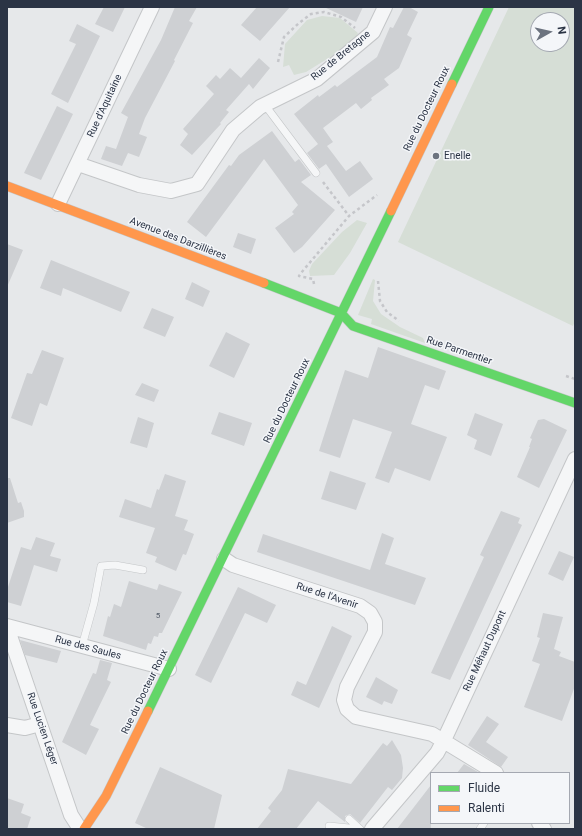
<!DOCTYPE html>
<html>
<head>
<meta charset="utf-8">
<style>
	body { margin:0 }
	#map { position:relative; width:582px; height:836px; overflow:hidden; background:#e6e8ea; font-family:Roboto,sans-serif }
	canvas { display:block }
	.frame { position:absolute; inset:0; border:8px solid #2b3445; pointer-events:none }
	.legend { position:absolute; left:430px; top:772px; width:140px; height:52px; box-sizing:border-box; background:#f4f6f9; border:1px solid #a4a8b1; margin:0; padding:5px 7px; list-style:none; font-size:12px; color:#2b3445 }
	.legend li { display:flex; align-items:center; gap:8px; height:20px }
	.legend b { width:20px; border:1px solid #a4a8b1 }
	.north { position:absolute; left:530px; top:12px; width:40px; height:40px; box-sizing:border-box; background:#f4f6f9; border:1px solid #a4a8b1; border-radius:50%; rotate:82deg; font-size:11px; font-weight:700; line-height:16px; text-align:center; color:#2b3445 }
	.north::after { content:''; display:block; margin:auto; width:14px; height:18px; background:#6c737f; clip-path:polygon(50% 0,100% 100%,50% 72%,0 100%) }
</style>
</head>
<body>
<div id="map">
<canvas width="582" height="836"></canvas>
<div class="frame"></div>
<ul class="legend">
<li><b style="height:5px;background:#63d668"></b>Fluide</li>
<li><b style="height:5px;background:#ff974d"></b>Ralenti</li>
</ul>
<div class="north">N</div>
</div>
<script>
const ctx = document.querySelector('canvas').getContext('2d');
ctx.lineJoin = 'round';
function fillPath(path, color) { ctx.fillStyle = color; ctx.fill(path, 'evenodd'); }
const shape = rows => new Path2D(rows.map(r => 'M' + r).join(''));
function stroke(path, color, width, dash) { ctx.strokeStyle = color; ctx.lineWidth = width; ctx.lineCap = dash ? 'butt' : 'round'; ctx.setLineDash(dash || []); ctx.stroke(path); }
function drawText(font, color, halo, rows, align = 'center') {
  ctx.font = font + ' Roboto,sans-serif'; ctx.lineWidth = 3; ctx.setLineDash([]); ctx.textBaseline = 'middle'; ctx.strokeStyle = halo; ctx.fillStyle = color; for (const [text, x, y, turn = 0] of rows) {
    ctx.save(); ctx.translate(x, y); ctx.rotate((+turn || 0) * Math.PI / 180); ctx.textAlign = isNaN(turn) ? turn : align; if (halo) ctx.strokeText(text, 0, 0); ctx.fillText(text, 0, 0); ctx.restore();
  }
}
fillPath(shape([
	[509,7,575,7,575,321,573,326,398,242],
	[538,20,562,20,562,44,538,44],
	[322,16,340,18,358,33,353,43,306,72,294,75,289,65,283,67,285,44,307,20],
	[357,220,367,223,350,253,334,275,310,276,309,271,312,264,342,232],
	[373,279,375,280,373,301,381,314,400,327,423,338,425,343,371,324,372,319,358,315]
]), '#d6ded6');
fillPath(shape([
	[104,7,125,7,113,32,95,24],
	[175,7,197,7,189,21,193,23,174,60,175,61,145,118,139,134,147,137,139,157,128,153,122,166,101,159,106,146,116,149,128,117,121,113,161,40],
	[257,7,290,7,260,41,241,25],
	[324,7,363,7,356,22],
	[404,7,409,7,418,12,407,35,412,38,399,68,384,79,389,85,371,98,372,100,361,109,356,103,323,128,333,142,327,146,346,171,360,161,373,179,349,197,326,164,319,169,307,153,318,144,294,114,318,95,319,97,335,85,337,87,377,57,390,27,393,28],
	[77,24,100,36,68,103,51,94,76,44,69,41],
	[259,58,270,68,253,89,249,84,226,110,229,112,220,123,221,124,192,155,180,145,188,134,183,129,214,94,206,86,216,75,220,79,230,68,241,78],
	[57,106,73,114,41,180,24,173],
	[272,131,295,162,299,159,311,175,301,182,335,210,302,247,294,253,275,228,294,214,292,212,298,205,264,159,206,237,187,222,229,165,231,166,239,155],
	[238,233,256,239,251,254,233,247],
	[7,244,23,250,7,287],
	[51,260,130,292,121,312,63,288,61,296,40,288],
	[192,282,210,291,203,307,185,299],
	[152,308,174,317,165,337,143,328],
	[226,332,250,344,234,378,209,366],
	[378,347,446,371,439,390,425,385,411,424,447,437,430,481,395,468,389,483,375,478,392,432,353,419,340,458,319,451,345,370,368,378],
	[42,350,64,358,47,406,40,403,32,426,11,418,27,373,32,374],
	[142,383,159,390,154,402,135,395],
	[219,412,252,423,244,446,211,434],
	[475,413,503,424,491,456,474,449,477,440,467,435],
	[138,417,154,423,147,448,130,443],
	[544,419,567,430,539,488,517,477,530,447,529,447,532,439,530,438,538,420],
	[330,471,366,483,356,510,321,499],
	[165,474,186,481,175,516,188,520,184,530,194,534,186,555,183,554,176,571,155,562,157,557,146,553,155,528,119,517,125,499,151,508,157,489,159,490],
	[7,478,10,478,18,503,21,502,24,511,24,517,7,523],
	[501,511,520,518,518,523,522,525,450,680,431,673,484,557,480,555],
	[382,533,394,538,385,564,426,578,415,605,257,552,263,534,370,570],
	[36,537,55,543,50,556,61,559,57,572,34,565,21,606,7,602,7,590,21,547,31,550],
	[559,551,574,557,563,581,548,574],
	[129,581,157,590,159,584,182,592,162,633,159,633,158,637,154,636,151,644,148,643,146,650,103,636,108,616,110,617,114,604,121,607],
	[238,587,276,605,267,623,245,613,211,683,195,675],
	[543,613,563,617,554,649,561,652,559,656,575,662,575,686,562,721,524,707,540,664,532,661,540,638,537,637],
	[332,626,352,636,319,708,291,695,297,681,306,685],
	[20,640,61,651,57,663,25,655],
	[100,660,112,663,107,680,111,682,90,725,99,729,86,755,62,742,93,673,96,674],
	[376,677,398,690,392,704,384,701,382,705,366,697],
	[487,716,499,724,486,742,508,757,501,767,468,745],
	[392,740,401,755,403,768,402,778,392,790,388,787,360,823,350,814,345,816,345,822,318,801,296,829,257,829,271,811,268,808,282,790,288,769,351,784,383,743,387,746],
	[464,764,478,772,478,773,457,773],
	[160,767,222,795,214,829,148,829,135,823],
	[431,785,431,829,397,829],
	[7,798,24,804,21,813,31,817,27,829,15,828,7,829]
]), '#ced0d3');
const lane = shape([
	[265,105,316,173],
	[82,646,94,603,101,566,115,565,143,570],
	[349,819,360,829],
	[329,826,359,829],
	[480,829,484,823]
]);
const street = shape([
	[78,164,139,185,171,191,197,184,233,130,260,107,317,79,373,32,385,7],
	[58,204,152,7],
	[224,559,233,565,360,606,370,613,375,622,375,632,347,687,344,700,347,709,356,717,432,734,496,773],
	[7,626,169,669],
	[7,627,71,815,80,829],
	[7,725,25,728,40,724],
	[539,823,544,829],
	[372,829,437,753,444,740,575,459]
]);
const fast = shape([
	[452,84,489,7],
	[264,283,341,313,353,326,575,403],
	[148,711,391,211]
]);
const slow = shape([
	[7,186,264,283],
	[391,211,452,84],
	[84,829,106,796,148,711]
]);
stroke(lane, '#c4c6c8', 8);
stroke(street, '#c4c6c8', 16);
stroke(fast, '#c4c6c8', 10);
stroke(slow, '#c4c6c8', 10);
stroke(shape([
	[278,62,284,37,299,23,311,14,324,12,341,17,355,28],
	[323,182,349,216],
	[378,281,380,301,387,312,399,321],
	[314,284,313,279,299,276,301,273,349,216,377,195],
	[566,376,575,379]
]), '#c5c6ca', 2.5, [3, 3]);
stroke(lane, '#f5f6f7', 7);
stroke(street, '#f5f6f7', 14);
stroke(fast, '#63d668', 9);
stroke(slow, '#ff974d', 9);
for (const [x, y, r, color] of [
	[436,156,4,"#6c737f"]
]) { const dot = new Path2D(); dot.arc(x, y, r, 0, 2 * Math.PI); ctx.fillStyle = color; ctx.fill(dot); stroke(dot, '#f4f6f9', 1.5); }
drawText('8px', '#545c69', null, [
	["5",158,616]
]);
drawText('10px', '#2b3445', '#f4f6f9', [
	["Rue de Bretagne",341,56,-39],
	["Rue d'Aquitaine",105,106,-65],
	["Rue du Docteur Roux",427,109,-64],
	["Avenue des Darzillières",178,239,21],
	["Rue Parmentier",459,351,19],
	["Rue du Docteur Roux",287,401,-64],
	["Rue de l'Avenir",327,596,18],
	["Rue des Saules",88,648,15],
	["Rue Méhaut Dupont",485,651,-65],
	["Rue du Docteur Roux",145,692,-64],
	["Rue Lucien Léger",42,729,71]
]);
drawText('10px', '#2b3445', '#f4f6f9', [
	["Enelle",444,156]
], 'left');
</script>
</body>
</html>
